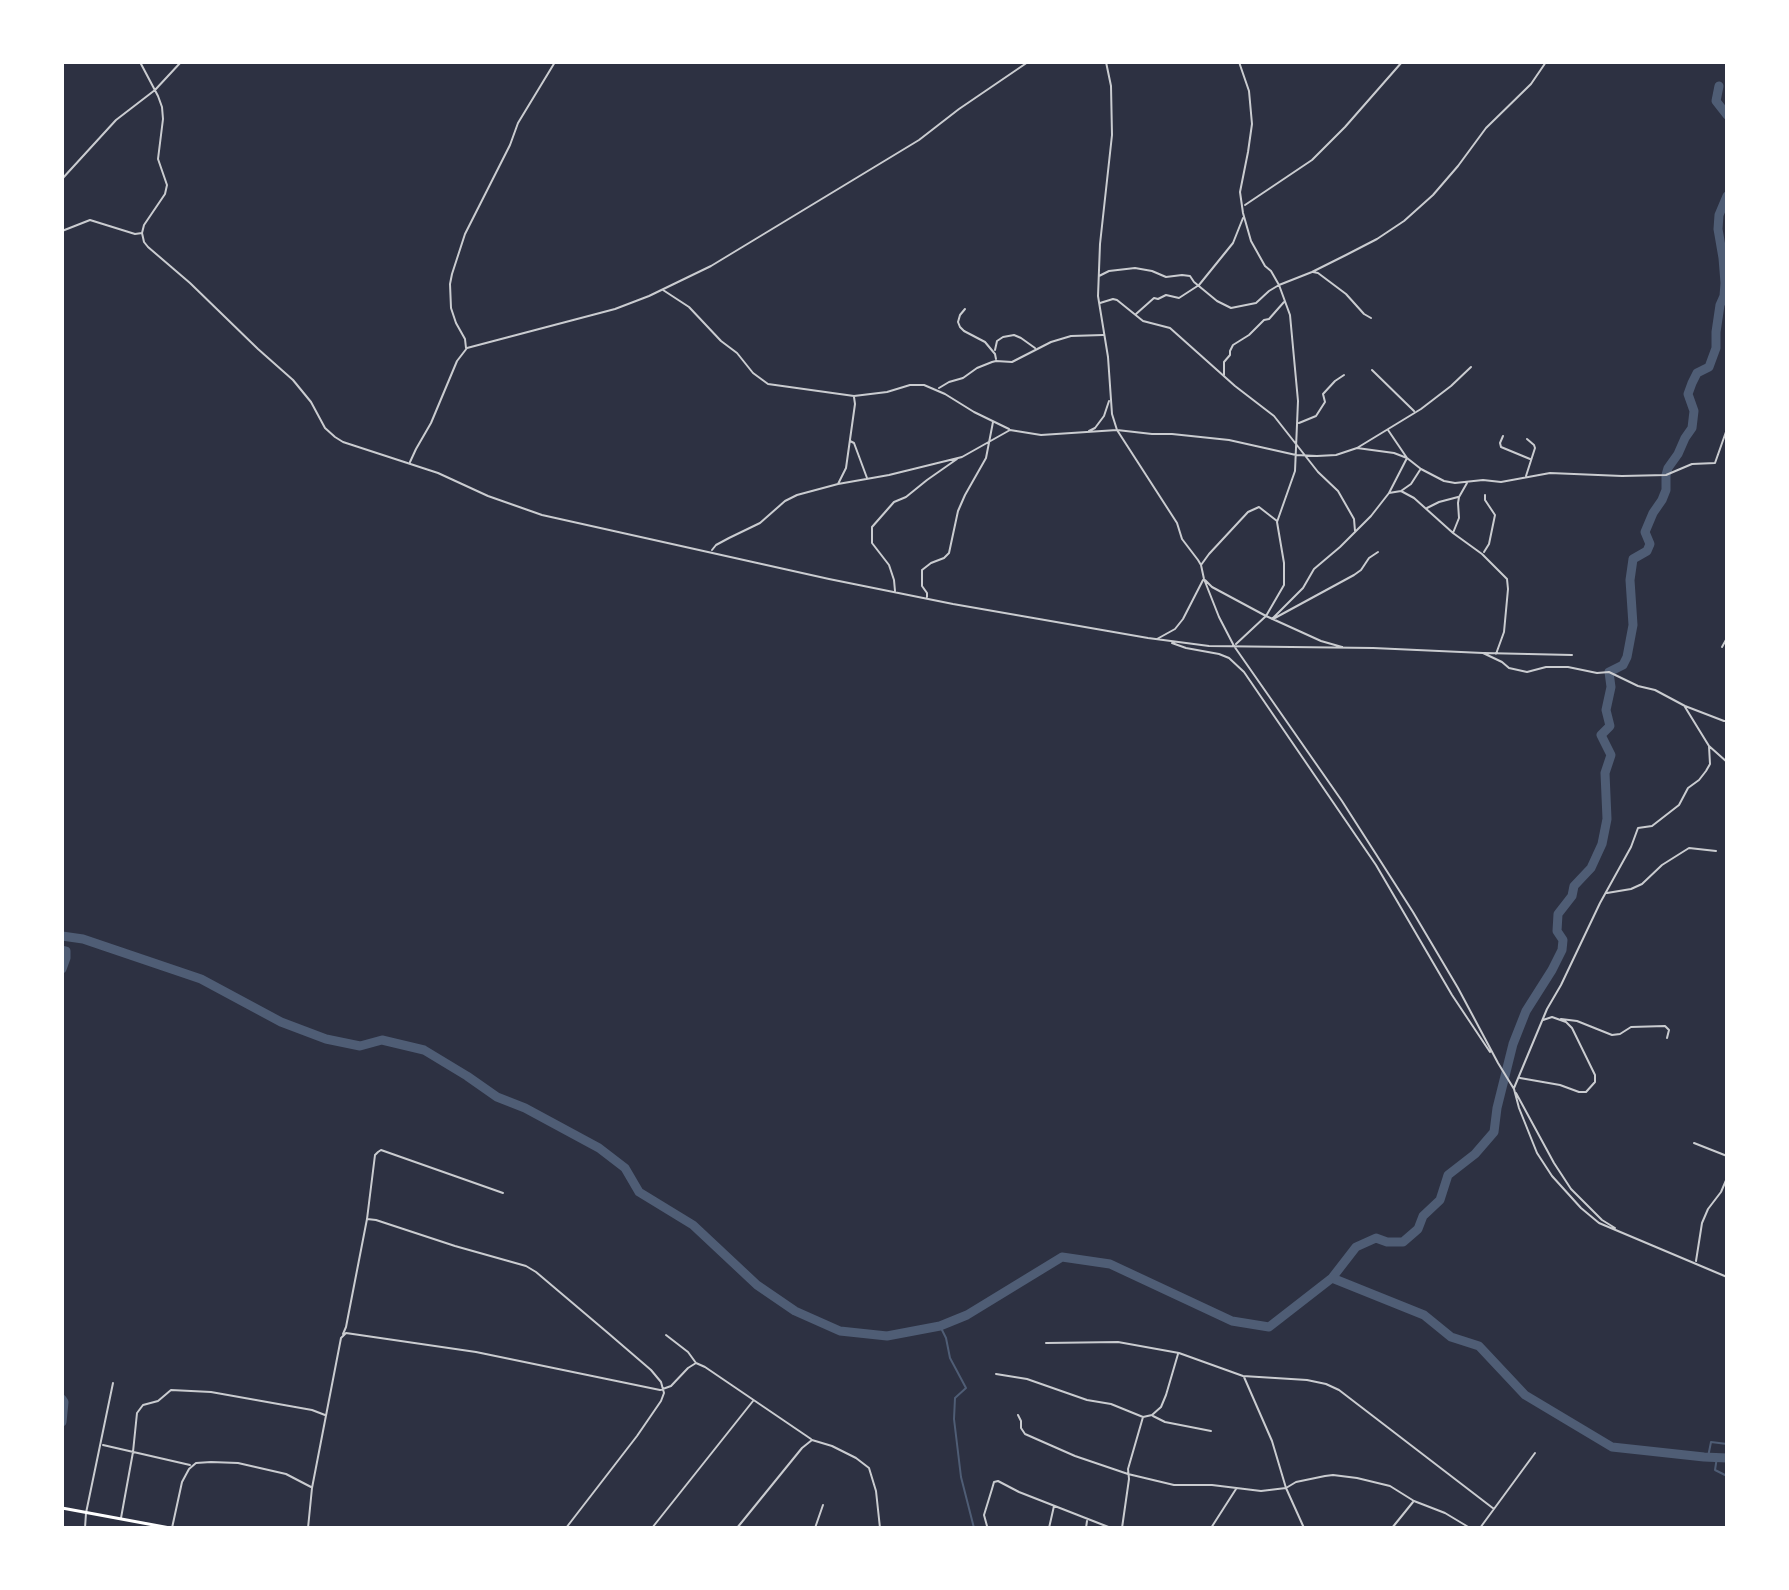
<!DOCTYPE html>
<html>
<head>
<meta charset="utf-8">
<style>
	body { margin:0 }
	#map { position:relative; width:1789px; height:1590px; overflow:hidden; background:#2d3142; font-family:Arial,sans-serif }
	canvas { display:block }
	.frame { position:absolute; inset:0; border:64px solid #fff; pointer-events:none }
</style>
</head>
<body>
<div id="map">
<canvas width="1789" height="1590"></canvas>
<div class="frame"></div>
</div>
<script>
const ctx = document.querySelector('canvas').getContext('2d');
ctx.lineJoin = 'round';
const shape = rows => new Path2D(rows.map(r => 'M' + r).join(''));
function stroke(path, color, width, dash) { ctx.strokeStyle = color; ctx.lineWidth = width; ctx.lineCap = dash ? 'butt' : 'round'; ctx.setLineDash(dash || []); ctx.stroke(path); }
stroke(shape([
	[940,1326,946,1338,950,1358,966,1388,955,1398,954,1419,961,1477,974,1528],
	[1708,1457,1711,1442,1727,1444],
	[1717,1457,1715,1470,1727,1476]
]), '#4f5d75', 2);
stroke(shape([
	[1719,86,1716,101,1727,115],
	[62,936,83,939,201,979,281,1022,326,1039,360,1046,382,1040,424,1050,467,1076,497,1097,525,1108,599,1148,625,1168,639,1192,693,1225,757,1285,795,1311,840,1331,887,1336,940,1326,967,1315,1062,1257,1110,1264,1232,1321,1269,1327,1332,1278,1424,1315,1451,1337,1479,1346,1525,1395,1612,1447,1704,1457,1727,1458],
	[62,950,66,951,66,958,62,969],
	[1332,1278,1356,1247,1376,1238,1387,1242,1403,1242,1418,1229,1423,1216,1440,1200,1448,1175,1475,1154,1494,1132,1497,1108,1513,1044,1526,1011,1552,970,1562,950,1563,940,1557,931,1558,914,1572,896,1574,886,1591,868,1602,844,1607,819,1605,773,1611,755,1601,735,1610,726,1606,710,1611,687,1609,672,1623,665,1627,657,1633,625,1630,580,1633,559,1647,551,1650,544,1645,532,1653,513,1662,500,1666,490,1666,475,1668,468,1678,454,1685,438,1692,428,1694,411,1688,394,1692,383,1697,373,1709,367,1716,348,1716,332,1720,305,1724,296,1725,283,1723,258,1718,229,1719,215,1727,196],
	[62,1399,64,1402,62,1422]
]), '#4f5d75', 9);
stroke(shape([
	[140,62,158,96,162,107,163,119,158,159,167,185,165,194,144,225,142,233,144,242,148,247,190,283,258,349,293,380,311,402,325,428,335,437,343,442,438,473,488,496,542,515,829,579,953,604,1148,638,1209,646,1373,648,1483,653,1502,662,1509,668,1527,672,1546,667,1568,667,1597,673,1609,672,1638,686,1655,690,1685,706,1724,721,1727,721],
	[1106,62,1111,86,1112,135,1100,244,1098,296,1108,357,1112,414,1117,430,1177,523,1182,539,1198,560,1201,565,1204,579,1219,617,1234,646,1342,801,1413,912,1458,988,1498,1063,1514,1089,1519,1108,1537,1153,1552,1176,1581,1208,1599,1223,1727,1277],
	[62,179,116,120,155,90,181,62],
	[1245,205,1312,160,1345,127,1402,62],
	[62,231,90,220,135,234,142,233],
	[1313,272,1318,273,1346,294,1364,314,1371,318],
	[1099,276,1109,271,1135,268,1152,271,1166,277,1182,275,1190,276,1194,282,1217,301,1231,308,1256,303,1269,291,1279,285,1312,272,1346,255,1377,239,1404,221,1433,195,1458,166,1486,128,1531,84,1546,62],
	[663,290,689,307,721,341,737,353,753,373,768,384,854,396,887,392,910,385,924,385,945,394,974,412,1009,429],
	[1100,303,1113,299,1117,300,1143,321,1170,328,1235,386,1274,416,1318,472,1338,491,1354,519,1355,531],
	[965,309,960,315,958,322,960,327,964,331,985,342,995,354,996,359],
	[1136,314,1154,298,1158,299,1166,295,1179,298,1199,285,1233,243,1243,218],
	[466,348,465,339,456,323,451,308,450,284,452,274,465,234,510,145,518,123,555,62],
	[995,350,997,341,1003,337,1014,335,1021,338,1035,348],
	[1372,370,1414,411],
	[1224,375,1224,362,1230,355,1230,351,1233,345,1249,335,1264,320,1269,319,1284,302],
	[939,388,949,382,963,378,977,368,992,362,996,361,1012,362,1051,342,1071,336,1103,335],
	[1299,423,1316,416,1325,402,1323,394,1335,381,1344,375],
	[1089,431,1095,428,1104,416,1109,401],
	[1503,436,1500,443,1501,447,1530,459],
	[850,441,854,443,867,478],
	[1357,448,1394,453,1407,458,1421,469,1444,481,1455,483,1483,480,1501,482,1550,473,1622,476,1666,475,1692,464,1715,463,1727,429],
	[410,462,416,449,431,423,457,361,467,348,615,309,649,296,711,266,919,140,959,109,1028,62],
	[1526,476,1535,448,1534,445,1527,439],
	[838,484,846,468,855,404,854,397],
	[1401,491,1414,498,1453,533,1482,554,1507,579,1508,589,1504,632,1496,654],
	[1389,493,1401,491,1411,484,1420,470],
	[1427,508,1439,502,1458,497],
	[1453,533,1459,518,1458,503,1459,497,1467,483],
	[712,550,716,545,729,538,760,523,785,501,797,495,838,484,889,475,962,457,1010,430,1041,435,1117,430,1152,434,1172,434,1229,440,1296,455,1317,456,1336,455,1357,448,1421,409,1451,386,1471,367],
	[1484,552,1489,544,1495,515,1485,500,1485,495],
	[1201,565,1209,554,1248,512,1259,507,1277,521],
	[1205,580,1212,587,1266,616,1321,641,1342,647],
	[895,591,894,580,889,565,872,543,872,527,894,502,906,497,927,480,957,459],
	[927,597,927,593,922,586,922,570,931,563,944,558,949,553,958,511,965,495,986,458,993,422],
	[1272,619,1303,588,1314,569,1340,547,1371,516,1389,493,1407,458,1388,430],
	[1273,619,1354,575,1361,570,1369,558,1378,552],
	[1157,639,1175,629,1183,619,1203,580],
	[1172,643,1186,648,1219,654,1229,658,1244,672,1376,865,1452,995,1490,1052],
	[1236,644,1266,616,1284,585,1284,563,1277,522,1295,471,1298,401,1290,315,1279,285,1271,271,1265,266,1251,241,1243,213,1240,192,1248,152,1252,124,1249,91,1239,62],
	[1722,647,1727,638],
	[1484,653,1572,655],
	[1685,707,1709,746,1727,762],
	[1607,893,1631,889,1642,884,1662,865,1689,848,1716,851],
	[1561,1019,1577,1021,1612,1035,1620,1034,1631,1027,1665,1026,1669,1030,1667,1038],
	[1520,1078,1560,1085,1579,1092,1586,1092,1595,1082,1595,1075,1572,1028,1566,1022,1552,1017,1543,1020],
	[1514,1088,1547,1009,1561,985,1600,903,1631,847,1638,828,1652,826,1679,805,1688,788,1699,780,1706,771,1710,764,1709,746],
	[1516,1093,1554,1163,1571,1189,1602,1220,1615,1228],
	[1694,1143,1727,1156],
	[367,1219,376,1220,455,1246,526,1266,536,1272,608,1333,651,1370,661,1382,664,1393,661,1401,637,1436,566,1528],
	[1696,1261,1702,1223,1708,1209,1721,1192,1727,1178],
	[343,1334,346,1327,367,1219,375,1155,378,1152,381,1150,503,1193],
	[666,1335,688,1352,696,1363,705,1367,811,1439],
	[1046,1343,1118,1342,1179,1353,1243,1376,1307,1380,1326,1384,1339,1390,1382,1423,1494,1509],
	[996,1374,1027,1379,1087,1400,1111,1404,1143,1417,1152,1415,1161,1407,1166,1395,1178,1354],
	[1244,1377,1272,1441,1286,1488,1304,1528],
	[1018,1415,1021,1421,1021,1428,1025,1434,1075,1456,1128,1474,1174,1485,1212,1485,1261,1491,1286,1488,1296,1482,1325,1476,1333,1475,1357,1478,1390,1486,1414,1501,1445,1513,1470,1528],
	[1153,1416,1165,1422,1211,1431],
	[103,1445,190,1465],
	[121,1518,133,1452,137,1413,143,1405,158,1401,171,1390,211,1392,312,1410,325,1415],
	[987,1526,984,1515,992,1489,994,1482,998,1481,1019,1492,1111,1528],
	[85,1528,86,1513,113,1383],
	[172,1528,182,1482,189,1469,196,1463,211,1462,238,1463,286,1474,311,1487],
	[308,1528,312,1488,341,1338,346,1333,476,1352,660,1390,671,1386,688,1368,696,1363],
	[652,1528,753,1401],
	[737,1528,802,1448,812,1440,832,1446,856,1458,869,1468,876,1491,880,1528],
	[815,1528,823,1505],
	[1049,1528,1054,1506],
	[1086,1528,1087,1521],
	[1122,1528,1129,1479,1128,1469,1143,1417],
	[1211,1528,1236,1489],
	[1392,1528,1413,1502],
	[1480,1528,1535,1453]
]), '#caccd0', 2);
stroke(shape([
	[62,1508,170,1528]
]), '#fff', 3);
</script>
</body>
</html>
